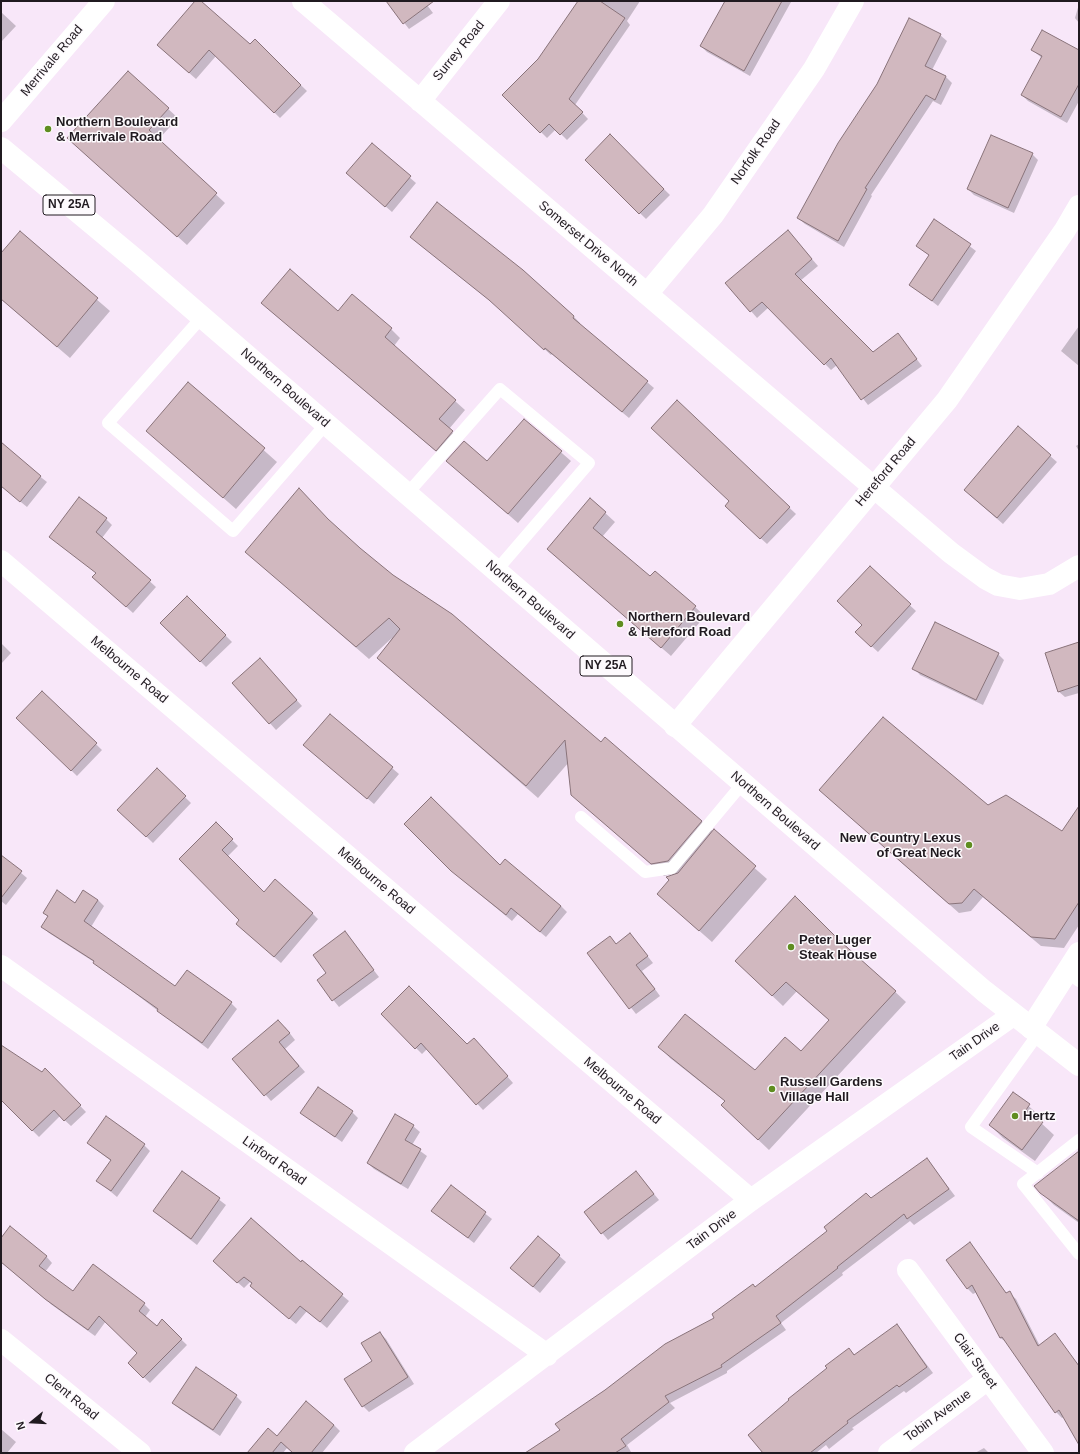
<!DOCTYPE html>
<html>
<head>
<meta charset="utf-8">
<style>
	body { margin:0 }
	#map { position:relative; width:1080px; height:1454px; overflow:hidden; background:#f8e7f9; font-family:Arial,sans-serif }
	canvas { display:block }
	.frame { position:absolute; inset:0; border:2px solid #201a20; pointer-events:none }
	.north { position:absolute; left:12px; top:1402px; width:40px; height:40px; -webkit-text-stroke:3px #fdfafd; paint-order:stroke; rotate:252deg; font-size:11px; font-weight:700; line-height:16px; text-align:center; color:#201a20 }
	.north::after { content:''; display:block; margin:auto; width:14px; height:18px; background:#201a20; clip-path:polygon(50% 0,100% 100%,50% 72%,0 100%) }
</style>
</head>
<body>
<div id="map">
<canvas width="1080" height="1454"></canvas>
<div class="frame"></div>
<div class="north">N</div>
</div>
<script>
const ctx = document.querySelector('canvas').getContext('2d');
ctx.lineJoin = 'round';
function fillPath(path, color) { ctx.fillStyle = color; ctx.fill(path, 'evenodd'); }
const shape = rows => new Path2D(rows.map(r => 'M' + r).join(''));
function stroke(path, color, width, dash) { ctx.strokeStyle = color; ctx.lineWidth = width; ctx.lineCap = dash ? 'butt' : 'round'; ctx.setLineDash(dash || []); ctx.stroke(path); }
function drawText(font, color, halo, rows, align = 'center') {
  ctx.font = font + ' Arial,sans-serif'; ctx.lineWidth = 3; ctx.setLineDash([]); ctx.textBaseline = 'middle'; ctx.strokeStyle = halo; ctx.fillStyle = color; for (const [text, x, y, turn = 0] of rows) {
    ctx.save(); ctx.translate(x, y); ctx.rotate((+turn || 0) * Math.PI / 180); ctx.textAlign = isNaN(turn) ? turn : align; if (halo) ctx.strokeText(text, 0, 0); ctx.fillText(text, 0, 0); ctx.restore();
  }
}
fillPath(shape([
	[196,1,199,1,250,46,255,41,307,91,280,118,216,56,196,79,164,51],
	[387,1,424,1,433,13,409,29],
	[579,1,640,1,627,21,630,25,575,105,588,119,567,140,556,129,547,138,504,95,539,60],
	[726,1,791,2,750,76,707,52,701,46],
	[1079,4,1079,23,1075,18],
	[1,12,16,26,1,42],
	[909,20,940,35,947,41,932,70,946,77,952,83,941,105,933,101,871,195,872,196,844,247,805,224,798,218,877,84],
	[1032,50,1079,52,1079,101,1067,123,1028,101,1022,95,1042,58],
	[128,72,178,118,158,140,225,203,187,245,78,147],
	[610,136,670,195,646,219,586,160],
	[372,145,416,183,392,212,354,179],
	[1032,154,1038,160,1014,213,974,195,968,189],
	[935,220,976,251,938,306,910,284,930,256,917,246],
	[20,233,110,311,70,358,1,299,1,255],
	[411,237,574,317,580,323,579,324,654,388,629,418,552,354,551,355,497,306],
	[794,238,818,266,800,281,872,353,898,335,922,366,868,405,837,365,831,370,769,307,757,318,727,283],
	[272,312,338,312,391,329,400,338,394,346,465,410,449,429,461,441,445,459],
	[1079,326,1079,366,1061,351],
	[188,383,277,462,236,509,147,431],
	[677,402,796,514,767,544,732,512,730,501],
	[524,420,571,461,518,523,457,470,488,463],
	[1018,428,1057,462,1003,524,971,496],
	[1079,444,1079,451,1076,446],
	[1,446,47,482,27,507,1,486],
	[590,499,615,522,602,537,650,578,695,607,705,616,671,656,558,558],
	[106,519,112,525,102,538,156,587,133,613,100,583,97,573,50,537],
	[334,526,359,549,701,821,767,879,712,942,671,906,672,874,664,876,572,795,569,762,538,798,378,658,392,638,369,659,246,552],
	[870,568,916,611,878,652,856,632,863,625],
	[187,597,232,642,206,667,162,623],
	[1,643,11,653,1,664],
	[1079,643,1079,693,1065,697,1058,691],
	[998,654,1004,660,983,705,920,675,914,668],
	[266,666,302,706,276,730,234,683],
	[42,692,102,750,77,776,18,718],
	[330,715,399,774,374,804,311,751],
	[157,770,191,803,153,843,119,810],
	[830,799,988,806,1062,832,1079,807,1079,925,1064,948,1041,946,983,897,971,911,959,913],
	[216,824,238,846,228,856,264,893,312,913,318,919,281,963,243,930,240,920,180,859],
	[1,856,27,878,6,905,1,901],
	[500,867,561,906,567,912,546,937,518,914,512,921,459,877],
	[795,898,906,1002,769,1150,733,1116,726,1102,670,1058,660,1047,755,1071,801,1053,830,1021,797,991,783,1006,747,972],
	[98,900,104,906,91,927,175,988,231,1003,237,1009,208,1049,94,962,49,933,43,927,49,918,44,913],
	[345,933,379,977,339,1007,318,981,328,973],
	[630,934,653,963,642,971,660,996,636,1014,588,953,610,937,617,945],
	[382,1014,467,1045,480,1045,513,1083,483,1110,427,1049,422,1054],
	[285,1027,295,1040,285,1049,305,1072,271,1101,234,1059],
	[1,1046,42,1073,45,1069,86,1112,71,1126,60,1116,39,1137,20,1118,1,1094],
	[1014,1093,1042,1118,1039,1121,1054,1135,1035,1161,1003,1138,990,1125],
	[352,1112,358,1118,342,1142,301,1113],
	[413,1126,420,1132,412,1145,427,1156,408,1189,374,1169,368,1163],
	[88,1143,144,1145,150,1151,117,1197,98,1181,111,1161],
	[1079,1152,1079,1223,1054,1205,1041,1192],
	[927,1159,955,1196,914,1225,910,1221,842,1273,843,1275,781,1323,786,1330,727,1371,727,1373,670,1403,675,1408,627,1445,631,1452,526,1453,561,1430,716,1318,871,1199],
	[183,1172,226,1205,197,1245,154,1211],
	[636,1172,659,1200,608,1240,585,1212],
	[451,1187,492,1219,474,1243,433,1211],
	[538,1237,566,1262,540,1293,518,1274],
	[1,1239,46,1256,52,1263,45,1272,73,1292,144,1304,150,1310,145,1317,157,1327,162,1321,187,1345,150,1383,129,1363,139,1353,106,1321,95,1336,52,1305,1,1262],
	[970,1244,1007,1294,1009,1293,1016,1299,1040,1346,1055,1335,1079,1366,1079,1443,1064,1417,1062,1418,1056,1412,1008,1343,1000,1338,977,1292,973,1294,967,1288],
	[302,1262,349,1301,327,1328,307,1311,296,1324,257,1292,251,1286,252,1284,250,1282,244,1288,220,1267],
	[897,1325,933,1373,906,1393,904,1391,852,1428,854,1429,829,1449,826,1445,816,1453,764,1453,828,1368,849,1349,855,1355],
	[380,1333,386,1339,414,1384,369,1412,363,1406],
	[236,1396,242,1402,220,1436,180,1409,174,1403],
	[334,1425,340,1431,322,1453,293,1453,287,1448,283,1453,262,1453,277,1438],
	[1,1429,16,1442,7,1453,1,1453],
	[984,1448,989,1453,975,1453]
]), '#0003');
const building = shape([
	[195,1,201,1,250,44,255,39,301,85,274,113,209,50,189,73,157,45,195,1],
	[386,1,434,1,403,24,386,1],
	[578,1,600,1,625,18,569,99,583,112,560,135,549,124,540,133,502,95,538,59,578,1],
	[725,1,782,1,744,71,700,46,725,1],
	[909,18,941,34,925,66,946,76,935,100,926,95,865,188,867,189,838,241,797,218,838,143,877,84,909,18],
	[1042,30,1079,50,1079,84,1061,117,1021,95,1042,56,1031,50,1042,30],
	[128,71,169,108,149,130,217,193,177,237,67,138,128,71],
	[610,134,664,189,639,214,585,160,610,134],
	[991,135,1033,153,1008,208,967,189,991,135],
	[372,143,411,176,385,207,346,173,372,143],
	[437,202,523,270,574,316,573,318,648,381,622,412,545,348,544,350,489,300,410,237,437,202],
	[934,219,971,244,932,301,909,285,929,255,916,246,934,219],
	[788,230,812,259,795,274,873,352,898,333,917,359,861,400,831,358,824,365,762,302,750,312,725,283,788,230],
	[20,231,98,298,57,347,1,299,1,253,20,231],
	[290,269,338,311,352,294,392,328,385,337,456,400,439,419,453,431,436,451,261,303,290,269],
	[188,382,265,448,223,498,146,431,188,382],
	[677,400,790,507,760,539,725,506,729,501,651,428,677,400],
	[524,419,562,451,508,514,446,461,464,441,487,461,524,419],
	[1018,426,1051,455,997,518,964,490,1018,426],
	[1,442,41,476,20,502,1,486,1,442],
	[299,488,328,519,360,548,393,575,452,614,601,742,605,737,702,821,668,861,651,864,571,795,565,740,526,786,377,658,400,629,389,618,356,647,245,552,299,488],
	[79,497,107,518,96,532,151,580,126,607,92,577,96,573,49,537,79,497],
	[590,498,606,512,593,528,650,576,655,571,696,606,661,648,547,549,590,498],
	[870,566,911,604,871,647,855,632,862,625,837,601,870,566],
	[187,596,226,635,200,662,160,623,187,596],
	[935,622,999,653,976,700,912,669,935,622],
	[1079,642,1079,685,1058,692,1045,653,1079,642],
	[260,658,297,700,269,724,232,683,260,658],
	[42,691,97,743,71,771,16,718,42,691],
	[330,714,393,767,367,799,303,745,330,714],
	[883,717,988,805,1006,795,1062,831,1079,806,1079,902,1055,939,1031,937,974,889,962,903,949,904,819,790,883,717],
	[157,768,186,796,146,837,117,810,157,768],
	[431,797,500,865,505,859,561,906,540,932,511,908,506,915,451,871,404,824,431,797],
	[216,822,233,839,222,850,264,892,275,879,313,913,274,957,236,924,239,920,179,859,216,822],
	[714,829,756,866,699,931,657,894,669,880,666,877,678,873,714,829],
	[1,855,22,871,1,898,1,855],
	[57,890,75,903,83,890,98,900,84,921,175,986,187,970,232,1002,202,1043,157,1011,158,1009,93,963,94,961,41,927,48,916,43,913,57,890],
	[795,896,840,941,896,991,758,1140,721,1105,725,1101,658,1047,685,1014,755,1070,785,1037,801,1051,829,1020,786,982,772,996,735,961,795,896],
	[345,931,374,970,332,1001,317,980,326,973,313,955,345,931],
	[630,933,648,956,636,965,655,989,629,1009,587,953,610,936,616,944,630,933],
	[409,986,467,1044,474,1038,508,1076,476,1105,421,1043,415,1049,381,1014,409,986],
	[278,1020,290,1033,279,1042,299,1066,264,1096,232,1059,278,1020],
	[1,1045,42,1072,45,1068,81,1105,64,1121,54,1110,32,1131,1,1100,1,1045],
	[318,1087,353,1111,335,1137,300,1113,318,1087],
	[1013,1092,1030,1104,1026,1110,1043,1122,1022,1150,989,1125,1013,1092],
	[395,1114,414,1125,405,1140,421,1149,401,1184,367,1163,395,1114],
	[106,1116,145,1144,111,1191,96,1181,111,1160,87,1143,106,1116],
	[1079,1151,1079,1221,1040,1193,1034,1186,1079,1151],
	[927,1158,949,1189,907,1219,904,1214,837,1267,838,1268,776,1316,781,1323,721,1365,722,1367,665,1396,669,1402,621,1439,626,1446,615,1453,525,1453,560,1430,555,1424,605,1390,665,1344,714,1318,712,1314,753,1284,755,1287,827,1231,824,1227,866,1193,871,1198,927,1158],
	[182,1171,220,1198,191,1239,153,1211,182,1171],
	[636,1171,654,1194,601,1234,584,1212,636,1171],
	[451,1185,486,1212,468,1238,431,1211,451,1185],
	[251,1218,301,1262,302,1260,343,1294,320,1322,300,1306,289,1319,250,1286,252,1283,244,1277,237,1283,213,1261,251,1218],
	[10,1226,47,1256,39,1266,73,1291,93,1264,145,1303,139,1311,157,1326,162,1319,182,1339,143,1378,128,1363,137,1353,99,1316,88,1330,45,1299,1,1262,1,1238,10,1226],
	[538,1236,560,1255,533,1287,510,1268,538,1236],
	[970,1242,1006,1293,1010,1291,1038,1346,1055,1333,1079,1366,1079,1445,1059,1410,1055,1413,1002,1337,1000,1338,972,1285,967,1289,946,1260,970,1242],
	[897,1324,927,1367,899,1387,897,1385,847,1421,848,1423,810,1453,763,1453,748,1435,789,1400,788,1399,827,1368,825,1366,849,1348,854,1355,897,1324],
	[380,1332,408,1377,362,1407,344,1379,372,1361,361,1343,380,1332],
	[196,1367,237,1395,213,1430,172,1403,196,1367],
	[306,1401,334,1425,311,1453,293,1453,281,1442,272,1453,247,1453,268,1428,277,1436,306,1401]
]);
fillPath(building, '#d1b8bf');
stroke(building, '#89737a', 1);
stroke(shape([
	[202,317,108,423,233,531,326,424],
	[407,494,500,389,589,463,496,571],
	[581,817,645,872,672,868,743,783],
	[1067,972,1079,981],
	[1079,1140,1023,1184,1079,1254],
	[1038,1173,971,1127,1038,1034]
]), '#fff', 12);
stroke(shape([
	[303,1,951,553,985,578,998,585,1020,589,1049,584,1079,566],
	[420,101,499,1],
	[1,121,104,1],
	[647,294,713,215,814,69,853,1],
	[1,561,751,1200],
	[675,726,947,400,1065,230,1079,206],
	[1,966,547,1355],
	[1031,1028,1079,953],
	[908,1270,1043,1453],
	[1,1340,140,1453],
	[415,1453,751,1200,1013,1015],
	[889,1453,988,1379]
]), '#fff', 22);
stroke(shape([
	[1,148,137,261,984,991,1079,1065]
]), '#fff', 22);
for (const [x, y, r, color] of [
	[48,129,4,"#5f8d20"],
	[620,624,4,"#5f8d20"],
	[969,845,4,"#5f8d20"],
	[791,947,4,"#5f8d20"],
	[772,1089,4,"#5f8d20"],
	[1015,1116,4,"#5f8d20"]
]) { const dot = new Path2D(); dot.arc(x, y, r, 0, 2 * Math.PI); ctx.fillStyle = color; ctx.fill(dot); stroke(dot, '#fdfafd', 1.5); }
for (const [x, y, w] of [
	[69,205,52],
	[606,666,52]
]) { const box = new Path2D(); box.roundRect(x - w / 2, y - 10, w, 20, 3); ctx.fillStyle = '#fdfafd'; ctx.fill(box); stroke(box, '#201a20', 1); }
drawText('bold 12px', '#201a20', null, [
	["NY 25A",69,205],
	["NY 25A",606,666]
]);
drawText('13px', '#201a20', '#fdfafd', [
	["Surrey Road",459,51,-51],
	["Merrivale Road",52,61,-50],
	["Norfolk Road",756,152,-55],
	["Somerset Drive North",588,244,40],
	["Northern Boulevard",285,388,41],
	["Hereford Road",886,472,-50],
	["Northern Boulevard",530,600,41],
	["Melbourne Road",129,670,40],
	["Northern Boulevard",775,811,41],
	["Melbourne Road",376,881,40],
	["Tain Drive",975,1042,-35],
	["Melbourne Road",622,1091,40],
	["Linford Road",274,1161,35],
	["Tain Drive",712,1230,-37],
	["Clair Street",975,1361,54],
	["Clent Road",71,1397,39],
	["Tobin Avenue",938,1416,-36]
]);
drawText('bold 13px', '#201a20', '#fdfafd', [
	["Northern Boulevard",56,122],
	["& Merrivale Road",56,137],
	["Northern Boulevard",628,617],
	["& Hereford Road",628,632],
	["New Country Lexus",961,838,"right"],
	["of Great Neck",961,853,"right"],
	["Peter Luger",799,940],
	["Steak House",799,955],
	["Russell Gardens",780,1082],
	["Village Hall",780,1097],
	["Hertz",1023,1116]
], 'left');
</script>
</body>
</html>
